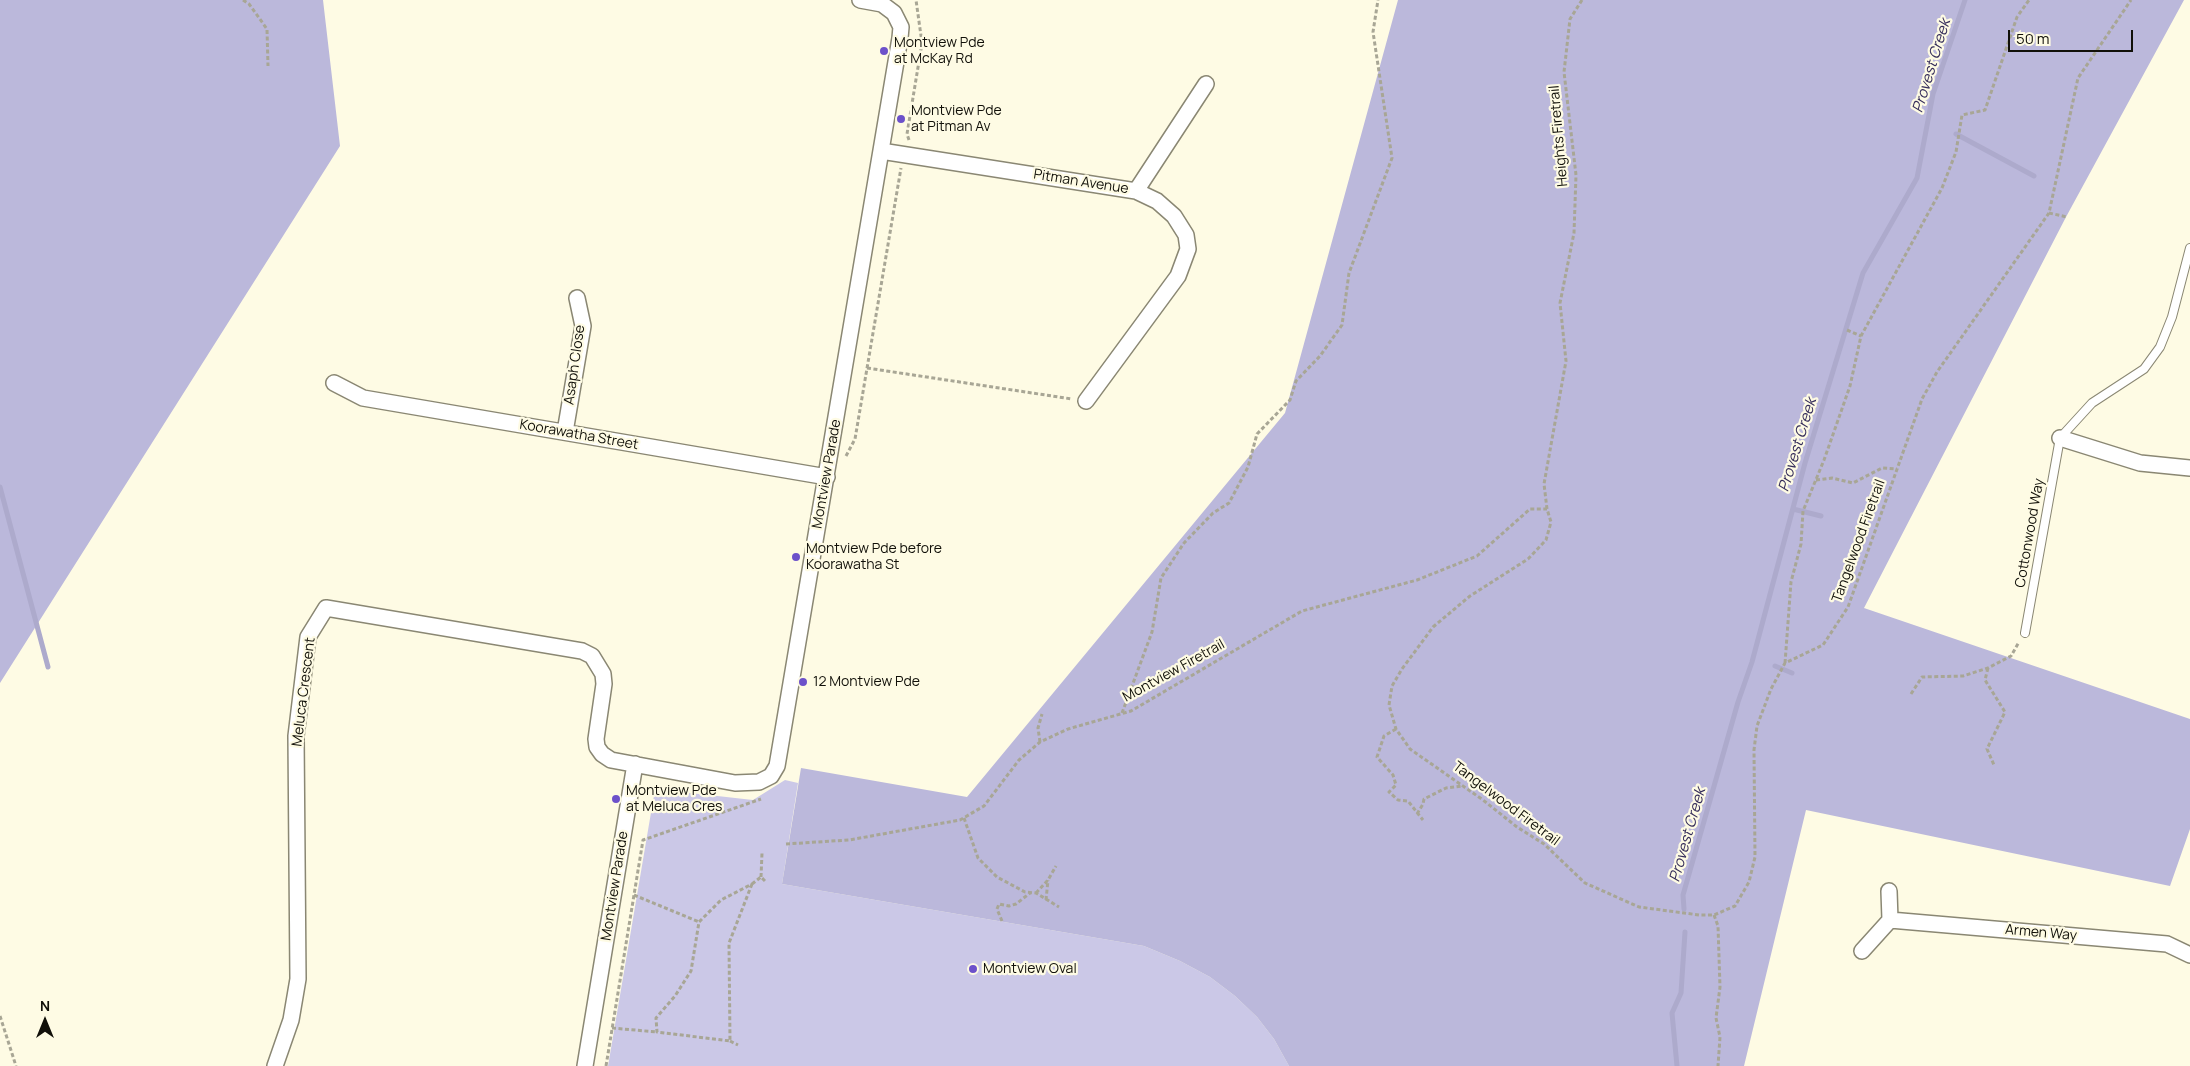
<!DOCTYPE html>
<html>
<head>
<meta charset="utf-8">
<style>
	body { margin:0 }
	#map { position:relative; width:2190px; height:1066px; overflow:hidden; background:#fefbe4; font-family:Manrope,sans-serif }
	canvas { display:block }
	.north { position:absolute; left:20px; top:996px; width:50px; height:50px; -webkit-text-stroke:4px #fefbe4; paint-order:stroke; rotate:0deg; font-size:14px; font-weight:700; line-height:20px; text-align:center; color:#111009 }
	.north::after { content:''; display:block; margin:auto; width:18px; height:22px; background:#111009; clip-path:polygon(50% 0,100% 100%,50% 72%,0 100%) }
	.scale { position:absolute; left:2008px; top:30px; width:125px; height:22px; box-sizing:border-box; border:2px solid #111009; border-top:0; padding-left:6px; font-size:15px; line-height:18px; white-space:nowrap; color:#111009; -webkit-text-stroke:4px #fefbe4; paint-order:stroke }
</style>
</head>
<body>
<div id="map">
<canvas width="2190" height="1066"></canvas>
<div class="north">N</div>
<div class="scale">50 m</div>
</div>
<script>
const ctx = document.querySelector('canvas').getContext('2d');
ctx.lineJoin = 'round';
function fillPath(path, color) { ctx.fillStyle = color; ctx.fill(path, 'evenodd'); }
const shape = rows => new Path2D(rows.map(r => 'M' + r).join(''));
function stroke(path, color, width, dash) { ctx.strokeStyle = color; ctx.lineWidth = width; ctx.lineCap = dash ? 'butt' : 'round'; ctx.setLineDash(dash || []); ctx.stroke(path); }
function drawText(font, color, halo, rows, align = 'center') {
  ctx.font = font + ' Manrope,sans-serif'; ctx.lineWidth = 4.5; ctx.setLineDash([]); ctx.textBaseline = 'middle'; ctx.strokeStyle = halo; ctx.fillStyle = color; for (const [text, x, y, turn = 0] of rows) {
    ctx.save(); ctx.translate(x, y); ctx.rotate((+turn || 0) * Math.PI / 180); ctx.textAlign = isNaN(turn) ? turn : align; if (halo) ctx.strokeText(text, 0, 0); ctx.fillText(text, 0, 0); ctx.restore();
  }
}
fillPath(shape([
	[785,780,798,783,782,884,1144,946,1180,961,1210,977,1235,996,1257,1017,1274,1039,1289,1066,608,1066,655,789,753,800]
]), '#cbc8e7');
fillPath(shape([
	[0,0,323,0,340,146,0,683],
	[1398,0,2184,0,2066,217,1864,608,2190,719,2190,829,2170,886,1806,810,1744,1066,1289,1066,1274,1039,1257,1017,1235,996,1210,977,1180,961,1144,946,782,884,801,768,967,797,1285,413]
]), '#bbb8db');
stroke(shape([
	[1956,134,2034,176],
	[0,487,48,667],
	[1793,509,1821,516],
	[1775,666,1792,673],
	[1684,909,1683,895,1738,702,1752,662,1805,463,1863,273,1917,178,1933,94,1965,0],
	[1677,1066,1672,1013,1681,993,1685,932]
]), '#adaacc', 5);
const lane = shape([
	[2025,633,2060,438,2092,403,2144,369,2160,347,2172,317,2190,248]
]);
const street = shape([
	[881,151,1136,191,1157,201,1174,216,1186,235,1188,249,1178,276,1086,401],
	[1136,191,1206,84],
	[334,383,363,398,827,477],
	[565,432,583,326,577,298],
	[2060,438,2140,463,2190,468],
	[1889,891,1890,920],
	[1862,951,1890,920,2167,944,2190,955],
	[275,1066,291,1020,298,979,296,736,308,637,326,608,582,651,592,656,603,674,604,684,596,739,597,747,602,754,611,760,735,783,759,782,771,776,777,766,900,38,901,27,894,13,882,4,860,0],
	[585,1066,635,764]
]);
stroke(lane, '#8a8773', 10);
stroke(street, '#8a8773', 18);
stroke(shape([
	[243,0,249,4,267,29,268,66],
	[1582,0,1570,19,1564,72,1576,175,1574,233,1560,303,1566,361,1544,484,1547,509,1551,522,1546,540,1528,559,1470,596,1433,627,1402,669,1392,686,1389,705,1396,729,1410,749,1483,800,1517,827,1544,844,1585,883,1639,907,1699,915,1714,915,1735,906,1749,882,1755,857,1754,750,1757,726,1771,689,1785,663,1823,645,1848,607,1922,399,1937,372,2049,213,2078,78,2131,0],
	[909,140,907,134,922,43,916,0],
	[2049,213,2067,217],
	[1847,330,1861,336],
	[867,368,1072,399],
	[846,456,855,439,901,168],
	[1816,480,1832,478,1853,483,1882,468,1897,469],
	[1785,663,1791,582,1801,544,1803,511,1824,460,1850,386,1861,336,1942,188,1956,152,1962,115,1985,110,2017,17,2029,0],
	[1988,668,1985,680,2005,712,1987,749,1994,765],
	[1911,694,1922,677,1963,676,1988,668,2011,656,2019,642],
	[1122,713,1152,632,1161,578,1184,543,1213,513,1229,503,1248,467,1257,434,1290,400,1296,381,1320,356,1342,325,1349,273,1392,158,1373,32,1378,0],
	[1396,729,1384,736,1377,757,1393,775,1396,785,1389,792,1398,800,1408,801,1423,820],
	[1040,742,1038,728,1042,714],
	[1417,814,1423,804,1424,799,1446,788,1462,786],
	[964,818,978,858,997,877,1025,892,1036,893,1059,907],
	[786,844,849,840,960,820,984,806,1019,760,1040,742,1068,729,1131,711,1302,611,1417,580,1477,556,1530,509,1547,509],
	[761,877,762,853],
	[752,884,729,943,730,1041,657,1032,656,1018,675,996,691,971,699,922,721,900,752,884],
	[752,884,761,877,765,881],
	[1036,893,1048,880,1056,866],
	[634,895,699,922],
	[1046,900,1048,880],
	[1714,915,1718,926,1720,987,1716,1018,1720,1037,1718,1066],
	[1002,921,997,909,999,904,1009,906,1016,904,1030,893],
	[0,1016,16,1066],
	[612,1028,657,1032],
	[730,1041,738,1045],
	[606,1066,643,840,761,799]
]), '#a8a695', 3, [4, 2.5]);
stroke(lane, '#fff', 8);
stroke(street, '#fff', 15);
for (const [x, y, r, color] of [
	[884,51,5,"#6c51ca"],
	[901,119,5,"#6c51ca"],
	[796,557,5,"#6c51ca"],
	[803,682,5,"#6c51ca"],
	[616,799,5,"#6c51ca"],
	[973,969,5,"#6c51ca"]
]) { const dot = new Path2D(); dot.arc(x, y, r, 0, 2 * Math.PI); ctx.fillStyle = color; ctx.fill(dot); stroke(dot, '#fefbe4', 2); }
drawText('14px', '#111009', '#fefbe4', [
	["Montview Pde",894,43],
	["at McKay Rd",894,59],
	["Montview Pde",911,111],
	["at Pitman Av",911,127],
	["Montview Pde before",806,549],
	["Koorawatha St",806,565],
	["12 Montview Pde",813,682],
	["Montview Pde",626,791],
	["at Meluca Cres",626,807],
	["Montview Oval",983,969]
], 'left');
drawText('14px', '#111009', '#fefbe4', [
	["Heights Firetrail",1559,136,-95],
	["Pitman Avenue",1081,182,9],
	["Asaph Close",575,365,-82],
	["Koorawatha Street",579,435,10],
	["Montview Parade",827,474,-80],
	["Cottonwood Way",2030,533,-80],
	["Tangelwood Firetrail",1859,541,-70],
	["Montview Firetrail",1174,671,-29],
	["Meluca Crescent",304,692,-83],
	["Tangelwood Firetrail",1506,804,37],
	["Montview Parade",615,886,-81],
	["Armen Way",2041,933,5]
]);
drawText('italic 15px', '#342c5a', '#fefbe4', [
	["Provest Creek",1932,66,-73],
	["Provest Creek",1798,445,-73],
	["Provest Creek",1688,835,-74]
]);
</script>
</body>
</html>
